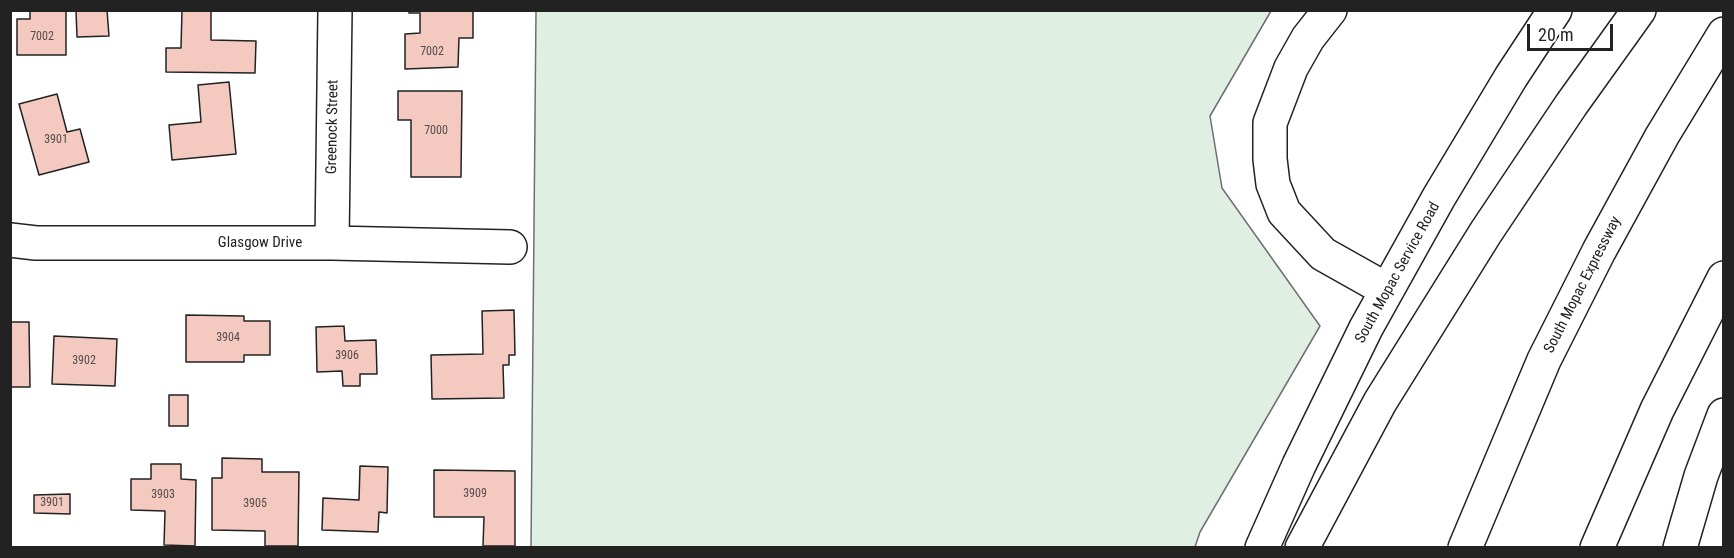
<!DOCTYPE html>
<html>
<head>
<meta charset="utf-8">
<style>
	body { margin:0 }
	#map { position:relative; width:1734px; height:558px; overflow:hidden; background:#fff; font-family:"Roboto Condensed",sans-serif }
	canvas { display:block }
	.frame { position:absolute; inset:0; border:12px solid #222; pointer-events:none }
	.scale { position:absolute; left:1527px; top:24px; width:86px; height:27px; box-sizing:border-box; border:3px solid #222; border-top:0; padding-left:8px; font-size:18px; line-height:21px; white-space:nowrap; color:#222; -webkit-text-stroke:4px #fff; paint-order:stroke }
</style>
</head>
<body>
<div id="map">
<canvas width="1734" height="558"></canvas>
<div class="frame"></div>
<div class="scale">20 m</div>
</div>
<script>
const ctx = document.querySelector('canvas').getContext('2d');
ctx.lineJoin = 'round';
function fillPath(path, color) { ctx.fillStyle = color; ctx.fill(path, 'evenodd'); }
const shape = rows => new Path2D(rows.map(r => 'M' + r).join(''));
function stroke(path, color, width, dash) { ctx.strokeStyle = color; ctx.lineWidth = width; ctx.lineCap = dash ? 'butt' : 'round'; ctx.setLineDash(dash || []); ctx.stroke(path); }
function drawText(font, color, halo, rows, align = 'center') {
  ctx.font = font + ' "Roboto Condensed",sans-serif'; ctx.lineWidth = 4.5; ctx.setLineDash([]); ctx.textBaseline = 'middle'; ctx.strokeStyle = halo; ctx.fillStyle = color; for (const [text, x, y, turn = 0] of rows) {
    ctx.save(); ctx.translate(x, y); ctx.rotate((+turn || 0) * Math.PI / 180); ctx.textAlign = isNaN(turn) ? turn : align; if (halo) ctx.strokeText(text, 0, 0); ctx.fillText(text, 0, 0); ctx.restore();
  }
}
const green = shape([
	[536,11,1271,11,1210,116,1222,188,1320,326,1200,532,1195,547,531,547,536,11]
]);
fillPath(green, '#e0efe3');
stroke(green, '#6f6f6f', 1.5);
const building = shape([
	[30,10,66,10,66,55,17,55,17,19,30,19,30,10],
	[107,10,109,36,77,37,76,11,107,10],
	[182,10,211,10,211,40,256,41,255,73,166,72,166,48,181,48,182,10],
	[409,10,473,10,473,38,459,38,458,67,405,69,405,34,420,33,420,13,409,13,409,10],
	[229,82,236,154,172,160,169,125,201,122,198,85,229,82],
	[398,91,462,91,461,177,411,177,411,120,398,120,398,91],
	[57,94,67,132,80,129,89,162,39,175,19,104,57,94],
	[514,310,515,355,509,355,509,365,503,365,504,398,432,399,431,355,483,354,482,311,514,310],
	[186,315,244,316,244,321,270,321,270,355,244,355,244,362,186,362,186,315],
	[10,322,29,322,30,387,10,387,10,322],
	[344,326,345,341,376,340,377,374,360,374,360,386,343,386,342,371,317,372,316,327,344,326],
	[54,336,117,339,115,386,52,384,54,336],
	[169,395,188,395,188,426,169,426,169,395],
	[222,458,262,459,262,472,299,472,298,546,265,546,265,531,212,530,212,478,222,478,222,458],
	[151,464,181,464,181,479,196,480,195,546,164,545,165,511,131,510,131,479,151,479,151,464],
	[360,466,388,467,387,513,379,512,378,532,322,530,323,498,359,500,360,466],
	[434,470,515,471,515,546,483,546,484,517,434,517,434,470],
	[70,494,70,514,34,513,34,495,70,494]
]);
fillPath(building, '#f3c9c0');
stroke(building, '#222', 1.5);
const minor = shape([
	[1330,10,1308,38,1291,68,1270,123,1270,159,1273,184,1284,212,1323,254,1387,290],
	[10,240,36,243,332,243,510,247],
	[332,243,335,10],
	[1262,548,1299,465,1366,328,1439,197,1511,77,1555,10]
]);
const highway = shape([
	[1302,548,1380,402,1486,232,1571,105,1639,10],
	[1465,548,1544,360,1599,251,1662,136,1724,34],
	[1597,548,1657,410,1724,278],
	[1680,548,1701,476,1724,415]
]);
stroke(minor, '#222', 36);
stroke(highway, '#222', 36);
stroke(minor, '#fff', 33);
stroke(highway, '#fff', 33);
drawText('12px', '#564c4a', null, [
	["7002",42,37],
	["7002",432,52],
	["7000",436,131],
	["3901",56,140],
	["3904",228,338],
	["3906",347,356],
	["3902",84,361],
	["3909",475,494],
	["3903",163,495],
	["3901",52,503],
	["3905",255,504]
]);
drawText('15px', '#222', '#fff', [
	["Greenock Street",333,127,-89],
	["Glasgow Drive",260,243],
	["South Mopac Service Road",1398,273,-61],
	["South Mopac Expressway",1583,285,-63]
]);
</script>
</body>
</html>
